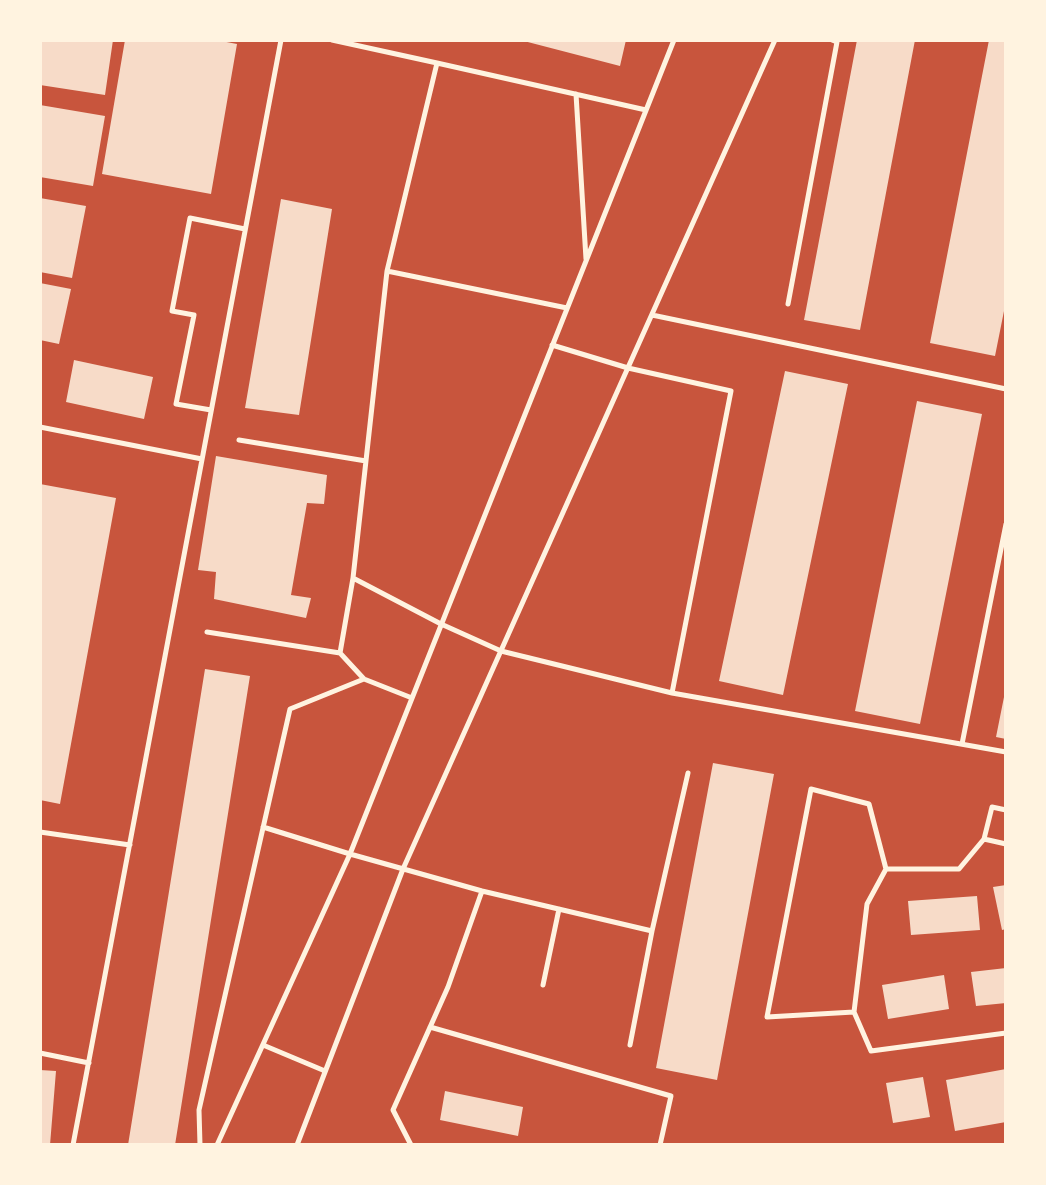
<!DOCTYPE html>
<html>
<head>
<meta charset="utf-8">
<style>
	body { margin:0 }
	#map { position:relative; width:1046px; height:1185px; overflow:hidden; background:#c8553d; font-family:Roboto,sans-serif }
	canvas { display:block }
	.frame { position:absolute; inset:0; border:42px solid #fff3e0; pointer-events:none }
</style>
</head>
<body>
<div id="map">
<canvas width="1046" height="1185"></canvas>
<div class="frame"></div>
</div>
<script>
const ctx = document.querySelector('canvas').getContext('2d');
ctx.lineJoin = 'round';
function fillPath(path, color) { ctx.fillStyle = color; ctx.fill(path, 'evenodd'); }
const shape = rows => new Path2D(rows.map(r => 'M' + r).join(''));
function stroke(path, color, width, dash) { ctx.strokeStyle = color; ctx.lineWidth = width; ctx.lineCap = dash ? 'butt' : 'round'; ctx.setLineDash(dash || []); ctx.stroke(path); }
fillPath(shape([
	[40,40,113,40,105,95,40,85],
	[125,40,216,40,237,44,211,194,102,174],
	[520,40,626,40,620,66],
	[857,40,915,40,860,330,804,320],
	[989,40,1006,42,1006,301,995,356,930,343],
	[40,105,105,116,93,186,40,177],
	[40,198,86,206,72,278,40,272],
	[281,199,332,209,299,415,245,408],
	[40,283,71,289,59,344,40,340],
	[74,360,153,377,144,419,66,402],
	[785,371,848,384,783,695,719,681],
	[917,401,982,414,920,724,855,711],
	[216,456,327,475,324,504,307,503,291,595,311,598,306,618,214,599,216,572,198,570],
	[40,484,116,498,60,804,40,800],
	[205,669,250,676,175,1145,128,1145],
	[1005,692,1006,692,1006,739,996,737],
	[713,763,774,774,717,1080,656,1068],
	[1006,885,1006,929,1002,930,993,887],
	[977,896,980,930,911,935,908,901],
	[1006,968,1006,1003,976,1006,971,972],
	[944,975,949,1009,888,1019,882,985],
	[1006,1069,1006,1122,955,1131,946,1080],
	[40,1070,56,1071,50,1145,40,1145],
	[923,1077,930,1117,893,1123,886,1083],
	[445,1091,523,1107,518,1136,440,1120]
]), '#f7dbc8');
stroke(shape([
	[332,40,437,63],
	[674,40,350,854,482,891,652,931,688,773],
	[576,94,586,259],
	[387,271,437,63,646,110],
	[788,304,837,42,832,40],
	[652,315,1006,389],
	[552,345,628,368,731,391,672,693,501,651,441,624,353,578,387,271,567,308],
	[211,410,176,404,194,315,172,311,190,218,245,229],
	[40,427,202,459],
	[239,440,366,461],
	[207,632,340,653,353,578],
	[340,653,364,679],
	[672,693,1006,752],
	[962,744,1006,524],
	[1006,810,992,807,984,839,959,869,886,869,867,904,854,1012,871,1051,1006,1033],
	[40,832,130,845],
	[984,839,1006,844],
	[543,985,559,909],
	[854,1012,767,1017,811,789,869,804,886,869],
	[430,1027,671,1096,660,1145],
	[263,1045,325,1071],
	[630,1045,652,931],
	[40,1053,89,1063],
	[73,1145,281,40],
	[200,1145,199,1110,290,709,364,679,412,698],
	[217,1145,350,854,263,827],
	[297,1145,403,869,775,40],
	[411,1145,393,1110,448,987,482,891]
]), '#fff3e0', 5);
</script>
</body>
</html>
